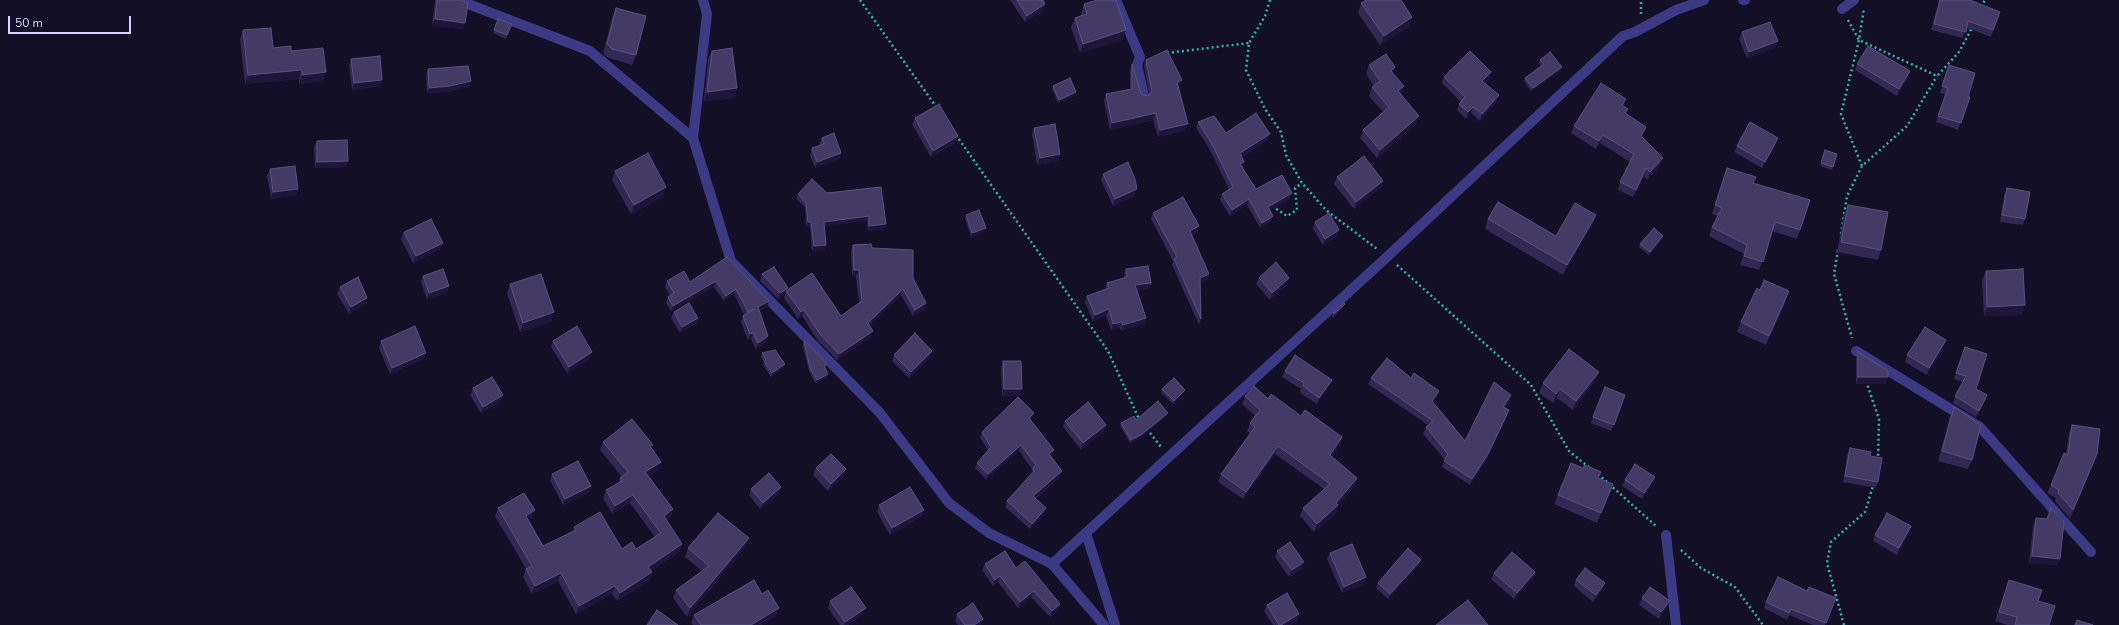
<!DOCTYPE html>
<html>
<head>
<meta charset="utf-8">
<style>
	body { margin:0 }
	#map { position:relative; width:2119px; height:625px; overflow:hidden; background:#130f26; font-family:"Nunito Sans",sans-serif }
	canvas { display:block }
	.scale { position:absolute; left:8px; top:16px; width:123px; height:18px; box-sizing:border-box; border:2px solid #d9d4ff; border-top:0; padding-left:5px; font-size:12px; line-height:14px; white-space:nowrap; color:#d9d4ff; -webkit-text-stroke:3px #130f26; paint-order:stroke }
</style>
</head>
<body>
<div id="map">
<canvas width="2119" height="625"></canvas>
<div class="scale">50 m</div>
</div>
<script>
const ctx = document.querySelector('canvas').getContext('2d');
ctx.lineJoin = 'round';
const shape = rows => new Path2D(rows.map(r => 'M' + r).join(''));
function stroke(path, color, width, dash) { ctx.strokeStyle = color; ctx.lineWidth = width; ctx.lineCap = dash ? 'butt' : 'round'; ctx.setLineDash(dash || []); ctx.stroke(path); }
function fillPath(path, color) { ctx.fillStyle = color; ctx.fill(path, 'evenodd'); }
stroke(shape([
	[860,0,937,108],
	[1270,0,1265,16,1249,43,1246,70,1265,109,1281,132,1286,155,1302,183,1326,210,1377,249],
	[1981,7,1985,0],
	[1641,14,1641,0],
	[1848,20,1859,40,1937,76,1959,52,1972,28],
	[1167,53,1249,43],
	[956,135,1108,351,1139,419],
	[1862,166,1841,114,1859,40,1864,8],
	[1272,206,1287,216,1297,210,1295,188,1302,183],
	[1841,234,1847,196,1862,166,1907,126,1937,76],
	[1838,250,1834,274,1852,338],
	[1397,265,1531,385,1569,451,1591,469],
	[1866,381,1879,419,1878,460],
	[1147,429,1161,447],
	[1598,474,1657,527],
	[1681,550,1701,568,1735,587,1763,625],
	[1844,625,1827,563,1831,542,1865,512,1873,486]
]), '#2fb8b0', 2.5, [2, 3]);
stroke(shape([
	[458,0,590,51,693,138],
	[703,0,707,14,693,138,731,261,880,413,949,503,989,533,1052,564,1104,625],
	[1116,0,1140,57,1137,65,1144,96],
	[1743,0,1745,0],
	[1842,9,1854,0],
	[1856,351,1980,427,2091,552],
	[1086,533,1115,625],
	[1666,535,1676,625],
	[1052,564,1388,256,1623,36,1635,32,1676,10,1704,0]
]), '#3d3a85', 10);
fillPath(shape([
	[435,0,460,0,463,29,432,26],
	[1010,0,1043,0,1043,10,1025,22],
	[1939,0,1970,0,2000,12,1991,37,1967,28,1963,38,1931,30],
	[1361,3,1412,17,1409,26,1380,45,1358,13],
	[1084,4,1126,30,1122,40,1080,53,1071,27,1075,18,1081,15,1081,14],
	[616,8,636,55,632,65,609,58,603,54,612,18],
	[498,19,512,24,506,39,493,33],
	[243,30,273,48,291,51,323,81,299,84,299,79,245,84,240,39],
	[1742,32,1778,41,1775,48,1747,58,1739,39],
	[712,51,737,88,734,98,704,101,708,60],
	[351,59,380,86,352,90,349,66],
	[1146,60,1182,80,1179,86,1178,87,1185,130,1158,137,1153,120,1110,130,1104,101,1106,94,1130,89,1130,70,1132,64,1141,94,1147,96,1149,94,1144,66],
	[1540,60,1561,70,1531,91,1524,81,1525,78,1541,66,1539,63],
	[1857,64,1910,71,1908,78,1897,96,1855,70],
	[1369,65,1393,74,1401,95,1416,124,1377,158,1360,138,1363,130,1383,112,1369,96,1372,87,1374,86,1366,74],
	[1949,65,1968,97,1970,97,1958,130,1936,122,1945,94,1940,93],
	[428,69,471,81,469,86,448,92,427,93,426,75],
	[1491,72,1489,79,1485,83,1499,95,1496,102,1480,121,1471,113,1466,119,1457,110,1459,104,1461,102,1442,83,1444,77],
	[1053,86,1076,92,1075,96,1058,103,1052,89],
	[1626,99,1623,106,1628,109,1626,114,1646,127,1642,137,1660,166,1647,180,1644,176,1633,197,1618,190,1620,182,1630,162,1600,143,1596,149,1571,133,1574,126],
	[915,118,956,143,931,157,912,124],
	[1198,122,1226,133,1268,139,1242,157,1244,162,1242,168,1256,189,1290,199,1269,211,1273,216,1270,222,1260,228,1247,205,1230,216,1220,200,1222,194,1229,189,1209,148,1196,128],
	[1034,128,1060,154,1058,161,1037,165,1032,134],
	[822,138,841,153,839,159,815,168,810,155,812,148,820,145,819,144],
	[317,141,348,161,345,167,315,168,314,147],
	[1775,145,1762,168,1734,152,1737,146],
	[1825,150,1837,154,1832,170,1820,166],
	[1727,168,1754,183,1800,230,1797,239,1772,231,1759,270,1740,265,1744,254,1709,236,1712,227,1718,216,1712,214],
	[270,169,298,189,296,195,271,199,267,176],
	[615,171,663,197,631,214,612,180],
	[1103,174,1134,196,1113,206,1101,180],
	[1337,177,1383,181,1381,187,1354,209,1334,184],
	[881,187,884,229,868,231,867,221,824,226,826,245,824,250,812,251,810,226,806,227,805,207,796,199,798,194,827,193],
	[2007,188,2025,219,2023,225,2000,222,2004,195],
	[1848,205,1881,250,1878,260,1837,252,1844,214],
	[1153,213,1199,226,1197,233,1192,235,1209,274,1207,280,1200,283,1201,319,1199,325,1172,265,1173,261,1151,219],
	[966,215,984,232,971,237,965,218],
	[1596,215,1592,225,1563,275,1485,229,1488,219,1556,236],
	[1315,222,1339,230,1337,236,1323,245,1313,228],
	[404,232,443,243,440,249,413,263,401,239],
	[1662,239,1649,255,1639,247,1640,244],
	[853,245,872,248,913,278,926,303,924,310,913,316,901,295,869,325,871,337,837,360,818,341,802,316,798,319,784,298,785,295,778,299,760,281,762,274,787,291,841,316,859,303,856,277,852,277,851,251],
	[727,257,769,301,767,307,759,311,768,336,766,342,756,349,751,339,748,340,741,322,743,316,744,315,734,294,724,301,714,287,671,311,666,303,668,297,670,296,665,287,667,281,690,282],
	[1126,269,1151,283,1149,289,1137,290,1146,318,1144,324,1121,331,1120,328,1111,330,1106,315,1093,321,1085,302,1087,296,1105,289,1107,283,1124,278,1124,276],
	[1986,271,2022,315,1984,316,1982,281],
	[423,276,449,286,447,293,427,299,421,282],
	[1259,278,1287,285,1270,300,1256,284],
	[510,284,554,312,551,322,520,332,507,293],
	[340,287,364,305,349,314,337,294],
	[1786,301,1766,345,1737,332,1741,322],
	[1344,307,1333,318,1332,316,1333,313],
	[674,312,698,318,696,324,680,333,671,318],
	[381,341,424,359,390,374,379,348],
	[553,341,590,359,567,373,551,347],
	[804,342,827,364,825,368,828,374,827,378,815,383,809,371,803,346],
	[1944,347,1927,375,1905,362,1907,355],
	[1965,347,1976,389,1987,395,1984,402,1976,417,1953,403,1955,396,1963,382,1954,379],
	[932,351,930,357,909,378,892,361,894,355],
	[1858,352,1886,384,1856,384,1856,359],
	[762,353,785,364,783,368,771,377,763,365,764,362,761,357],
	[1003,361,1022,389,1019,395,1002,396,1001,368],
	[1285,371,1332,380,1329,386,1317,404,1300,393,1301,389,1282,377],
	[1371,378,1411,378,1437,397,1433,402,1465,441,1511,395,1509,401,1505,408,1507,416,1486,460,1470,485,1442,467,1445,460,1423,434,1426,427,1428,425,1368,384],
	[1595,381,1573,410,1557,398,1553,403,1539,393,1543,383],
	[1605,387,1625,395,1611,431,1591,423],
	[473,388,500,402,481,413,470,395],
	[1162,389,1185,390,1184,393,1173,404,1161,393],
	[1245,396,1268,399,1342,437,1340,445,1331,457,1357,478,1355,486,1338,505,1336,513,1314,532,1300,516,1303,508,1324,489,1275,454,1243,499,1218,482,1221,474,1250,433,1247,431,1250,423,1255,416,1242,404],
	[1954,407,1972,460,1968,469,1938,461,1950,416],
	[1034,413,1031,419,1030,420,1052,456,1051,457,1060,477,1036,498,1044,514,1030,529,1005,507,1007,501,1031,475,1032,469,1019,451,986,479,975,468,977,463,988,450,980,438,982,432],
	[1166,416,1141,437,1130,443,1120,426,1121,423,1136,420],
	[1065,421,1106,425,1104,431,1081,450,1063,427],
	[2072,425,2097,454,2070,519,2055,501,2056,498,2047,493,2051,485,2066,454,2069,433],
	[603,442,651,448,658,470,649,476,673,509,670,518,666,520,682,544,679,552,651,571,652,572,649,581,617,601,612,594,576,614,558,581,532,594,523,577,526,569,495,516,498,508,532,518,528,520,543,546,573,531,574,527,622,549,636,549,655,537,630,503,612,514,603,498,606,490,618,483,620,478,622,477,600,450],
	[1850,448,1870,456,1878,482,1875,488,1843,482,1847,455],
	[816,468,846,469,844,476,828,491,813,475],
	[1583,468,1598,478,1609,494,1597,523,1554,504,1558,495],
	[552,474,591,486,588,493,563,505,550,480],
	[1655,477,1653,483,1642,499,1622,486,1625,480],
	[781,487,779,494,760,509,749,495,751,489],
	[879,505,922,516,890,535,877,512],
	[2036,518,2057,565,2029,563,2033,525],
	[1911,526,1909,533,1897,555,1873,541,1875,535],
	[745,547,687,617,673,598,676,590,702,571,685,557,688,548],
	[1277,551,1302,568,1289,577,1275,557],
	[1330,553,1364,584,1342,593,1327,559],
	[985,564,1016,568,1060,604,1058,610,1050,617,1031,597,1018,608,998,582,993,586,982,570],
	[1419,565,1388,599,1376,588,1378,583],
	[1535,572,1533,578,1514,599,1491,579,1494,573],
	[1576,580,1603,589,1593,602,1574,586],
	[2009,580,2049,625,2007,625,1995,621],
	[1807,591,1836,598,1825,625,1813,625,1789,615,1787,620,1764,608,1766,602],
	[762,594,779,608,776,616,761,625,693,625,691,623,694,615],
	[1642,598,1670,601,1667,607,1659,619,1639,605],
	[830,601,863,614,848,625,840,625,828,608],
	[1267,605,1299,614,1297,621,1290,625,1273,625,1264,611],
	[957,614,981,625,958,625,955,621]
]), '#312854');
fillPath(shape([
	[1045,4,1043,10,1025,22,1027,16],
	[1412,17,1409,26,1380,45,1384,36],
	[435,19,465,23,463,29,432,26],
	[1126,30,1122,40,1080,53,1083,44],
	[1778,41,1775,48,1747,58,1749,52],
	[1395,67,1392,76,1391,71],
	[1562,67,1561,70,1531,91,1533,88],
	[302,70,299,79,245,84,248,75],
	[1910,71,1908,78,1897,96,1899,89],
	[326,72,323,81,299,84,302,75],
	[1491,72,1489,79,1480,87,1482,81],
	[382,80,380,86,352,90,354,83],
	[1182,80,1179,86,1175,89,1177,82],
	[471,81,469,86,448,92,427,93,429,88],
	[1404,86,1401,95,1398,91],
	[737,88,734,98,704,101,707,92],
	[1076,92,1075,96,1058,103,1059,100],
	[1499,95,1496,102,1480,121,1482,114],
	[1473,107,1471,113,1466,119,1468,112],
	[1156,113,1153,120,1110,130,1112,123],
	[1419,116,1416,124,1377,158,1380,150],
	[1188,124,1185,130,1158,137,1160,130],
	[1646,127,1643,135,1638,144,1641,136],
	[1270,134,1268,139,1238,159,1240,153],
	[1603,135,1600,143,1596,149,1599,141],
	[958,136,956,143,931,157,933,151],
	[1778,138,1775,145,1762,168,1765,162],
	[841,153,839,159,815,168,817,162],
	[1060,154,1058,161,1037,165,1040,158],
	[1663,158,1660,166,1647,180,1650,172],
	[348,161,345,167,315,168,317,162],
	[1244,162,1242,168,1240,164],
	[1646,168,1644,176,1633,197,1636,190],
	[1383,181,1381,187,1354,209,1356,202],
	[666,187,663,197,631,214,634,205],
	[298,189,296,195,271,199,273,192],
	[1137,189,1134,196,1113,206,1115,199],
	[1292,193,1290,199,1265,213,1268,207],
	[1249,199,1247,205,1230,216,1232,210],
	[1596,215,1592,225,1563,275,1567,265],
	[869,216,867,221,822,227,824,222],
	[1273,216,1270,222,1260,228,1262,223],
	[808,222,811,222,810,226,806,227],
	[886,224,884,229,868,231,869,226],
	[1199,226,1197,233,1188,238,1190,231],
	[986,228,984,232,971,237,972,233],
	[1339,230,1337,236,1323,245,1325,239],
	[1663,236,1662,239,1649,255,1650,252],
	[443,243,440,249,413,263,416,256],
	[826,245,824,250,812,251,814,246],
	[854,270,859,270,856,277,852,277],
	[1209,274,1207,280,1198,284,1200,278],
	[1289,278,1287,285,1270,300,1272,293],
	[716,281,714,287,671,311,673,306],
	[1151,283,1149,289,1133,291,1135,285],
	[449,286,447,293,427,299,429,293],
	[788,288,785,295,778,299,780,293],
	[736,289,734,294,724,301,726,296],
	[903,289,901,295,865,329,868,323],
	[1789,291,1786,301,1766,345,1769,336],
	[367,298,364,305,349,314,351,307],
	[769,301,767,307,756,313,758,307],
	[926,303,924,310,913,316,915,310],
	[1345,304,1344,307,1333,318,1334,314],
	[2025,305,2022,315,1984,316,1987,307],
	[1109,309,1106,315,1093,321,1095,315],
	[804,310,802,316,798,319,801,312],
	[554,312,551,322,520,332,523,323],
	[698,318,696,324,680,333,682,327],
	[1146,318,1144,324,1121,331,1123,325],
	[1122,322,1120,328,1111,330,1113,324],
	[873,331,871,337,837,360,839,354],
	[753,333,751,339,748,340,750,334],
	[768,336,766,342,756,349,758,343],
	[1946,340,1944,347,1927,375,1929,368],
	[932,351,930,357,909,378,911,372],
	[592,352,590,359,567,373,569,367],
	[426,353,424,359,390,374,392,368],
	[785,364,783,368,771,377,772,373],
	[1599,372,1595,381,1573,410,1576,401],
	[828,374,827,378,815,383,817,380],
	[1858,377,1888,377,1886,384,1856,384],
	[1332,380,1329,386,1317,404,1319,398],
	[1004,389,1022,389,1019,395,1002,396],
	[1560,389,1557,398,1553,403,1556,394],
	[1185,390,1184,393,1173,404,1174,401],
	[1439,391,1437,397,1430,407,1432,401],
	[503,395,500,402,481,413,483,407],
	[1511,395,1509,401,1501,413,1503,407],
	[1509,410,1507,416,1486,460,1470,485,1472,479],
	[1034,413,1031,419,1026,424,1029,418],
	[1168,413,1166,416,1141,437,1130,443,1131,440],
	[1106,425,1104,431,1081,450,1083,443],
	[1342,437,1340,445,1327,463,1330,455],
	[1021,445,1019,451,986,479,988,474],
	[1278,446,1275,454,1243,499,1246,492],
	[1054,450,1052,456,1047,460,1049,454],
	[2097,454,2094,462,2070,519,2073,510],
	[661,462,658,470,642,480,645,472],
	[846,469,844,476,828,491,831,484],
	[1062,471,1060,477,1031,501,1033,496],
	[1655,477,1653,483,1642,499,1644,493],
	[1357,478,1355,486,1338,505,1336,513,1314,532,1317,524,1336,503],
	[591,486,588,493,563,505,565,499],
	[781,487,779,494,760,509,763,503],
	[633,495,630,503,612,514,615,506],
	[1046,508,1044,514,1030,529,1032,524],
	[673,509,670,518,661,524,664,516],
	[535,510,532,518,523,524,526,516],
	[924,510,922,516,890,535,892,528],
	[1911,526,1909,533,1897,555,1899,548],
	[749,538,745,547,687,617,690,608],
	[682,544,679,552,645,575,648,567],
	[2032,556,2060,559,2057,565,2029,563],
	[1421,560,1419,565,1388,599,1390,594],
	[1304,562,1302,568,1289,577,1292,570],
	[652,572,649,581,617,601,620,593],
	[1535,572,1533,578,1514,599,1517,593],
	[561,573,558,581,532,594,535,586],
	[1000,576,998,582,993,586,995,580],
	[1366,577,1364,584,1342,593,1344,587],
	[1605,583,1603,589,1593,602,1596,595],
	[615,586,612,594,576,614,579,606],
	[1034,591,1031,597,1018,608,1020,602],
	[1670,601,1667,607,1659,619,1661,612],
	[1060,604,1058,610,1050,617,1052,611],
	[779,608,776,616,761,625,751,625],
	[866,608,863,614,848,625,844,625,845,622],
	[1299,614,1297,621,1290,625,1281,625],
	[983,619,981,625,974,625]
]), '#1d163a');
const building = shape([
	[437,0,460,0,468,3,465,23,435,19,437,0],
	[1017,0,1043,0,1045,4,1027,16,1017,0],
	[1097,0,1116,0,1126,30,1083,44,1075,18,1087,14,1084,4,1097,0],
	[1366,0,1401,0,1412,17,1384,36,1361,3,1366,0],
	[1940,0,1970,0,2000,12,1993,30,1968,21,1966,32,1934,24,1940,0],
	[616,8,646,16,636,55,612,49,607,44,616,8],
	[498,19,512,24,507,35,494,30,498,19],
	[1770,22,1778,41,1749,52,1742,32,1770,22],
	[271,28,273,48,291,46,291,51,323,48,326,72,302,75,302,70,248,75,243,30,271,28],
	[1868,46,1910,71,1899,89,1857,64,1868,46],
	[732,48,737,88,707,92,712,51,732,48],
	[1167,50,1182,80,1177,82,1188,124,1160,130,1156,113,1112,123,1106,94,1132,89,1132,64,1141,94,1147,96,1152,92,1146,60,1167,50],
	[1470,51,1491,72,1482,81,1499,95,1482,114,1473,107,1468,112,1459,104,1465,97,1444,77,1470,51],
	[1550,52,1562,67,1533,88,1525,78,1544,64,1540,60,1550,52],
	[1386,54,1395,67,1391,71,1404,86,1398,91,1419,116,1380,150,1363,130,1389,107,1372,87,1380,81,1369,65,1386,54],
	[380,56,382,80,354,83,351,59,380,56],
	[1949,65,1975,73,1968,97,1970,97,1961,123,1938,116,1948,88,1942,86,1949,65],
	[468,66,471,81,450,86,429,88,428,69,468,66],
	[1070,78,1076,92,1059,100,1053,86,1070,78],
	[1601,83,1626,99,1622,105,1628,109,1625,113,1646,127,1641,136,1663,158,1650,172,1646,168,1636,190,1620,182,1634,154,1603,135,1599,141,1574,126,1601,83],
	[939,104,958,136,933,151,915,118,939,104],
	[1256,113,1270,134,1240,153,1244,162,1240,164,1256,189,1282,175,1292,193,1268,207,1273,216,1262,223,1249,199,1232,210,1222,194,1233,187,1211,142,1198,122,1214,116,1226,133,1256,113],
	[1750,122,1778,138,1765,162,1737,146,1750,122],
	[1055,124,1060,154,1040,158,1034,128,1055,124],
	[834,133,841,153,817,162,812,148,824,144,822,138,834,133],
	[347,140,348,161,317,162,317,141,347,140],
	[1825,150,1837,154,1833,167,1821,163,1825,150],
	[648,153,666,187,634,205,615,171,648,153],
	[1364,156,1383,181,1356,202,1337,177,1364,156],
	[1128,162,1135,179,1137,189,1115,199,1103,174,1128,162],
	[295,166,298,189,273,192,270,169,295,166],
	[1727,168,1756,177,1753,183,1810,200,1800,230,1775,222,1763,262,1744,256,1747,245,1712,227,1722,208,1715,205,1727,168],
	[812,179,827,193,881,187,886,224,869,226,869,216,824,222,826,245,814,246,811,222,808,222,806,203,798,194,812,179],
	[2007,188,2030,192,2025,219,2002,215,2007,188],
	[1183,197,1199,226,1190,231,1209,274,1200,278,1201,319,1174,259,1177,257,1153,213,1183,197],
	[1498,202,1556,236,1575,203,1596,215,1567,265,1488,219,1498,202],
	[1848,205,1888,212,1881,250,1841,242,1848,205],
	[979,210,986,228,972,233,966,215,979,210],
	[1329,213,1339,230,1325,239,1315,222,1329,213],
	[431,219,443,243,416,256,404,232,431,219],
	[1654,228,1663,236,1650,252,1640,244,1654,228],
	[871,244,872,248,913,250,913,278,926,303,915,310,903,289,868,323,873,331,839,354,820,334,804,310,801,312,786,291,812,273,841,316,862,301,859,270,854,270,853,245,871,244],
	[727,257,769,301,758,307,768,336,758,343,753,333,750,334,743,316,754,309,748,312,736,289,726,296,716,281,673,306,668,297,674,293,667,281,684,271,690,282,727,257],
	[1276,262,1289,278,1272,293,1259,278,1276,262],
	[1148,266,1151,283,1135,285,1146,318,1123,325,1122,322,1113,324,1109,309,1095,315,1087,296,1109,288,1107,283,1127,277,1126,269,1148,266],
	[774,267,788,288,780,293,762,274,774,267],
	[443,269,449,286,429,293,423,276,443,269],
	[2023,269,2025,305,1987,307,1986,271,2023,269],
	[541,274,554,312,523,323,510,284,541,274],
	[358,277,367,298,351,307,340,287,358,277],
	[1764,280,1789,291,1769,336,1741,322,1757,288,1760,290,1764,280],
	[689,303,698,318,682,327,674,312,689,303],
	[1344,303,1345,304,1334,314,1333,313,1344,303],
	[415,326,426,353,392,368,381,341,415,326],
	[577,326,592,352,569,367,553,341,577,326],
	[1925,327,1946,340,1929,368,1907,355,1925,327],
	[915,333,932,351,911,372,894,355,915,333],
	[804,342,806,342,827,364,824,366,828,374,817,380,810,368,804,342],
	[1965,347,1987,354,1976,389,1987,395,1979,411,1955,396,1966,376,1956,373,1965,347],
	[1569,349,1599,372,1576,401,1560,389,1556,394,1543,383,1569,349],
	[775,350,785,364,772,373,764,361,766,360,762,353,775,350],
	[1858,352,1888,371,1888,377,1858,377,1858,352],
	[1295,355,1332,380,1319,398,1303,386,1304,383,1285,371,1295,355],
	[1387,358,1411,378,1414,373,1439,391,1432,401,1465,441,1494,382,1511,395,1503,407,1509,410,1488,454,1472,479,1444,461,1448,454,1426,427,1433,421,1371,378,1387,358],
	[1003,361,1021,361,1022,389,1004,389,1003,361],
	[492,377,503,395,483,407,473,388,492,377],
	[1174,378,1185,390,1174,401,1162,389,1174,378],
	[1254,386,1268,399,1271,394,1301,416,1305,410,1342,437,1330,455,1357,478,1336,503,1338,505,1317,524,1303,508,1330,484,1278,446,1246,492,1221,474,1255,427,1250,423,1260,410,1245,396,1254,386],
	[1605,387,1625,395,1614,425,1593,417,1605,387],
	[1018,397,1034,413,1029,418,1054,450,1049,454,1062,471,1033,496,1046,508,1032,524,1007,501,1034,471,1033,468,1036,465,1021,445,988,474,977,463,991,447,982,432,1018,397],
	[1158,401,1168,413,1142,434,1131,440,1121,423,1134,416,1136,420,1158,401],
	[1088,402,1106,425,1083,443,1065,421,1088,402],
	[1954,407,1981,425,1972,460,1942,451,1954,407],
	[632,419,653,445,650,446,661,462,645,472,673,509,664,516,682,544,648,567,652,572,620,593,615,586,579,606,561,573,535,586,526,569,532,566,498,508,524,493,535,510,526,516,543,546,576,530,574,527,600,512,622,549,632,542,636,549,661,533,633,495,615,506,606,490,622,481,620,478,628,472,603,442,632,419],
	[2072,425,2100,429,2097,454,2073,510,2058,493,2059,490,2051,485,2064,453,2068,455,2072,425],
	[1850,448,1871,452,1870,456,1882,458,1878,482,1845,476,1850,448],
	[831,454,846,469,831,484,816,468,831,454],
	[578,461,591,486,565,499,552,474,578,461],
	[1571,463,1583,468,1585,465,1601,472,1598,478,1613,484,1601,513,1558,495,1571,463],
	[1635,464,1655,477,1644,493,1625,480,1635,464],
	[769,473,781,487,763,503,751,489,769,473],
	[910,487,924,510,892,528,879,505,910,487],
	[2051,508,2064,522,2060,559,2032,556,2036,518,2047,519,2051,508],
	[718,513,749,538,690,608,676,590,709,566,688,548,718,513],
	[1887,513,1911,526,1899,548,1875,535,1887,513],
	[1290,542,1304,562,1292,570,1277,551,1290,542],
	[1352,544,1366,577,1344,587,1330,553,1352,544],
	[1408,548,1421,560,1390,594,1378,583,1408,548],
	[1005,551,1016,568,1025,561,1060,604,1052,611,1034,591,1020,602,1000,576,995,580,985,564,1005,551],
	[1512,552,1535,572,1517,593,1494,573,1512,552],
	[1585,568,1605,583,1596,595,1576,580,1585,568],
	[1778,577,1807,591,1809,587,1836,598,1826,623,1791,609,1789,613,1766,602,1778,577],
	[754,580,762,594,768,590,779,608,751,625,701,625,694,615,754,580],
	[2009,580,2042,590,2038,601,2055,606,2049,625,2015,625,2017,617,1999,612,2009,580],
	[851,587,866,608,845,622,830,601,851,587],
	[1650,587,1670,601,1661,612,1642,598,1650,587],
	[1287,593,1299,614,1281,625,1279,625,1267,605,1287,593],
	[1468,600,1488,625,1436,625,1468,600],
	[973,603,983,619,974,625,965,625,957,614,973,603],
	[657,610,678,625,647,625,657,610],
	[2077,620,2093,625,2075,625,2077,620]
]);
fillPath(building, '#433a66');
stroke(building, '#5a527e', 1);
</script>
</body>
</html>
